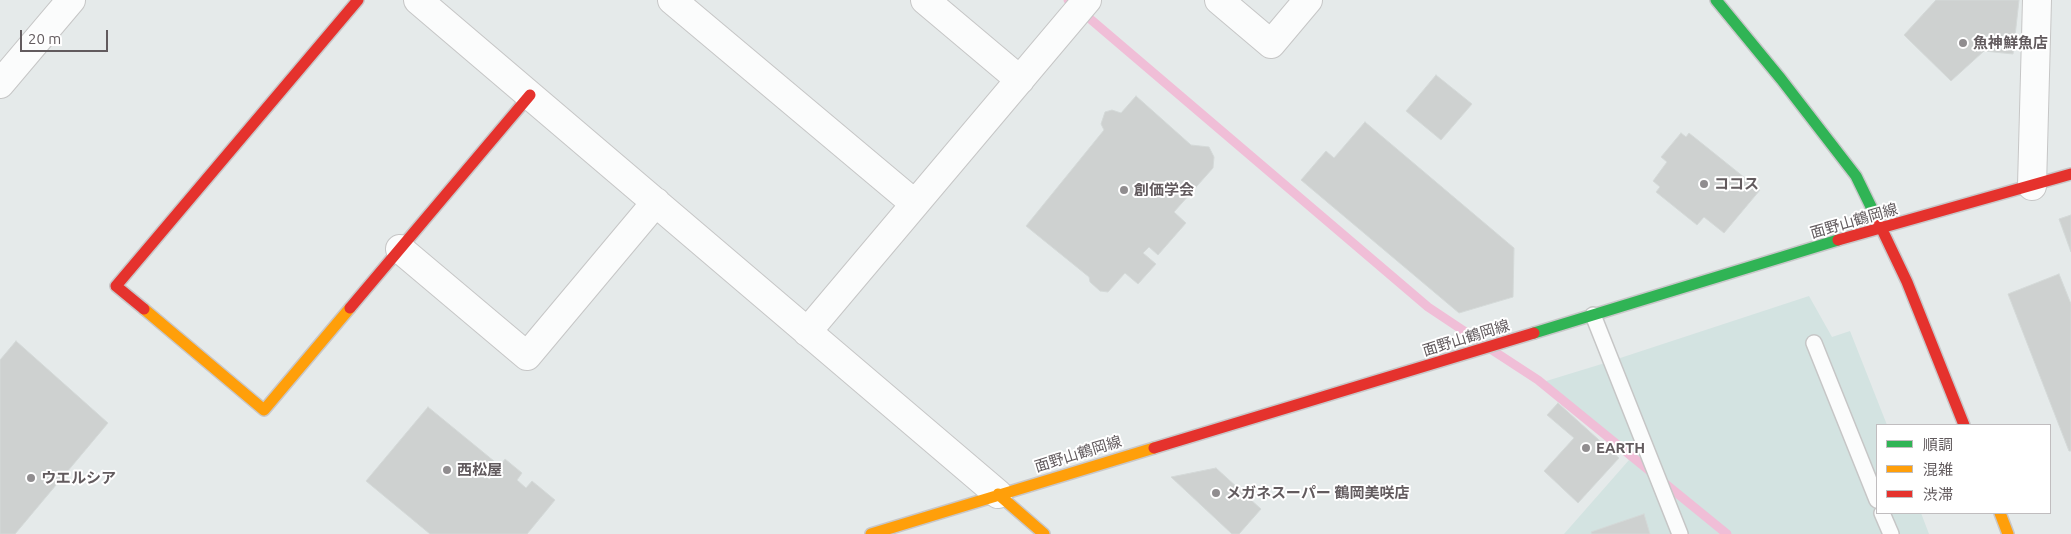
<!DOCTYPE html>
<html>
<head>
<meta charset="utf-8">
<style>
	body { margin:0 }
	#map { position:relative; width:2071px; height:534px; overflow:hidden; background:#e5eaea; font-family:Ubuntu,"Noto Sans JP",sans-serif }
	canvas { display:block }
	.legend { position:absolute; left:1876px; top:424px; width:175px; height:90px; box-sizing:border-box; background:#fff; border:1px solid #c0bdbf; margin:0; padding:6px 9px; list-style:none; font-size:15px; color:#625b5e }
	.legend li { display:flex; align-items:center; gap:10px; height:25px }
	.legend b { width:25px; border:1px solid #c0bdbf }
	.scale { position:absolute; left:20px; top:30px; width:88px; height:22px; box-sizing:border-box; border:2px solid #625b5e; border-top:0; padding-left:6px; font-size:15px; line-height:18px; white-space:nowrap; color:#625b5e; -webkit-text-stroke:4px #fff; paint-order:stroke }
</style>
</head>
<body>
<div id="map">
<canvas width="2071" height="534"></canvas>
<ul class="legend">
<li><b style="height:6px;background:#30b455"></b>順調</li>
<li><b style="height:6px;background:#ff9f0a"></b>混雑</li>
<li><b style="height:6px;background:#e5322d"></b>渋滞</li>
</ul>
<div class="scale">20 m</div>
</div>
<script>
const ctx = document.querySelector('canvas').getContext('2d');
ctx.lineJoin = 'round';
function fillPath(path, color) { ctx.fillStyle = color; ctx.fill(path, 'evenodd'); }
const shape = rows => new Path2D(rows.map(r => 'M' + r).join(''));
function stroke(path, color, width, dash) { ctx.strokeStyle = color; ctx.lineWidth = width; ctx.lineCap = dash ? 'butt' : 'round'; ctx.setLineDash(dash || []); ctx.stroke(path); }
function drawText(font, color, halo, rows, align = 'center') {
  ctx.font = font + ' Ubuntu,"Noto Sans JP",sans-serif'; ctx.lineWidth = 4; ctx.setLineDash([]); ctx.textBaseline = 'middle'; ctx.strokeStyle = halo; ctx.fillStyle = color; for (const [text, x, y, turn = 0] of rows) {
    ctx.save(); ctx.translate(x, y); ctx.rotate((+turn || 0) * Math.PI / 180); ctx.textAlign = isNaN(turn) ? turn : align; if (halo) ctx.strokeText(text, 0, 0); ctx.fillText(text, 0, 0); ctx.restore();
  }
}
fillPath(shape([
	[1809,296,1832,337,1850,331,1887,425,1877,425,1877,513,1921,513,1929,534,1564,534,1629,460,1543,382,1605,363]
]), '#d3e3e1');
stroke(shape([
	[1068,0,1428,307,1482,343],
	[1492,350,1538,380,1727,534]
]), '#f0bed7', 9);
const building = shape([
	[1936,0,2019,0,2013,54,1984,51,1951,81,1904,35,1936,0],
	[1436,75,1472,104,1441,140,1406,111,1436,75],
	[1136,96,1191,145,1209,147,1214,157,1213,168,1174,212,1186,223,1158,255,1149,247,1143,253,1156,264,1138,284,1125,273,1108,292,1100,291,1090,282,1089,277,1026,226,1104,130,1101,124,1105,112,1112,110,1121,113,1136,96],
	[1365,122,1514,248,1513,297,1459,313,1301,180,1326,151,1334,158,1365,122],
	[1681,133,1686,137,1689,133,1760,190,1724,233,1704,217,1697,225,1656,192,1660,187,1653,181,1667,162,1661,157,1681,133],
	[2071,215,2071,252,2059,219,2071,215],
	[2059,274,2071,304,2071,451,2069,451,2008,294,2059,274],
	[16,341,108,423,15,534,0,534,0,360,16,341],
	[1558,403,1619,458,1578,503,1544,471,1574,438,1547,415,1558,403],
	[428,407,500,466,505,459,522,473,517,480,526,488,532,481,555,500,527,534,430,534,366,481,428,407],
	[1216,468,1261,509,1239,534,1232,534,1171,477,1216,468],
	[1644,514,1650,534,1592,534,1591,532,1644,514]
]);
fillPath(building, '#ced1d0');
stroke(building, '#d4d9d8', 1);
const lane = shape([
	[1593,315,1680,534],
	[1814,343,1877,500],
	[1882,513,1891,534]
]);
const street = shape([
	[418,0,998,494],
	[672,0,915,204],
	[925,0,1020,80],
	[1219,0,1271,44,1308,0],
	[0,84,71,0],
	[2032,186,2037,0],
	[400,249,527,356,656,202],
	[807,332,1087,0]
]);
const fast = shape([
	[1716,0,1781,79,1856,176,1877,219],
	[1534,333,1838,240]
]);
const slow = shape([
	[144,309,264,410,350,308],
	[998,494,1044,534],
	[2000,513,2008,534],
	[871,534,1154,448]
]);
const jam = shape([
	[1877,219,1907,282,1964,425],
	[1838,240,2071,174],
	[350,308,530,95],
	[144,309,116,286,358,0],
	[1154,448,1534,333]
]);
stroke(lane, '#c6c6c6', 18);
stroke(street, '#c6c6c6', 30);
stroke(fast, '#c8c7c9', 14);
stroke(slow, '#c8c7c9', 14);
stroke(jam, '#c8c7c9', 14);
stroke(lane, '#fbfcfc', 15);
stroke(street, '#fbfcfc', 28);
stroke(fast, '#30b455', 11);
stroke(slow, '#ff9f0a', 11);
stroke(jam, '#e5322d', 11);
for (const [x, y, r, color] of [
	[1963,43,5,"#908d8f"],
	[1704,184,5,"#908d8f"],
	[1124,190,5,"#908d8f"],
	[1586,448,5,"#908d8f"],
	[447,470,5,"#908d8f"],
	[31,478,5,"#908d8f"],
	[1216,493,5,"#908d8f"]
]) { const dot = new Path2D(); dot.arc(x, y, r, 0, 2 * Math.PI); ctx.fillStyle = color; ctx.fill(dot); stroke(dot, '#fff', 2); }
drawText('bold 15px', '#625b5e', '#fff', [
	["魚神鮮魚店",1973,43],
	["ココス",1714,184],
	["創価学会",1134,190],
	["EARTH",1596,448],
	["西松屋",457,470],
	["ウエルシア",41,478],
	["メガネスーパー 鶴岡美咲店",1226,493]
], 'left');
drawText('15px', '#625b5e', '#fff', [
	["面野山鶴岡線",1854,221,-16],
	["面野山鶴岡線",1466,338,-17],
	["面野山鶴岡線",1078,454,-17]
]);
</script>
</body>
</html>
